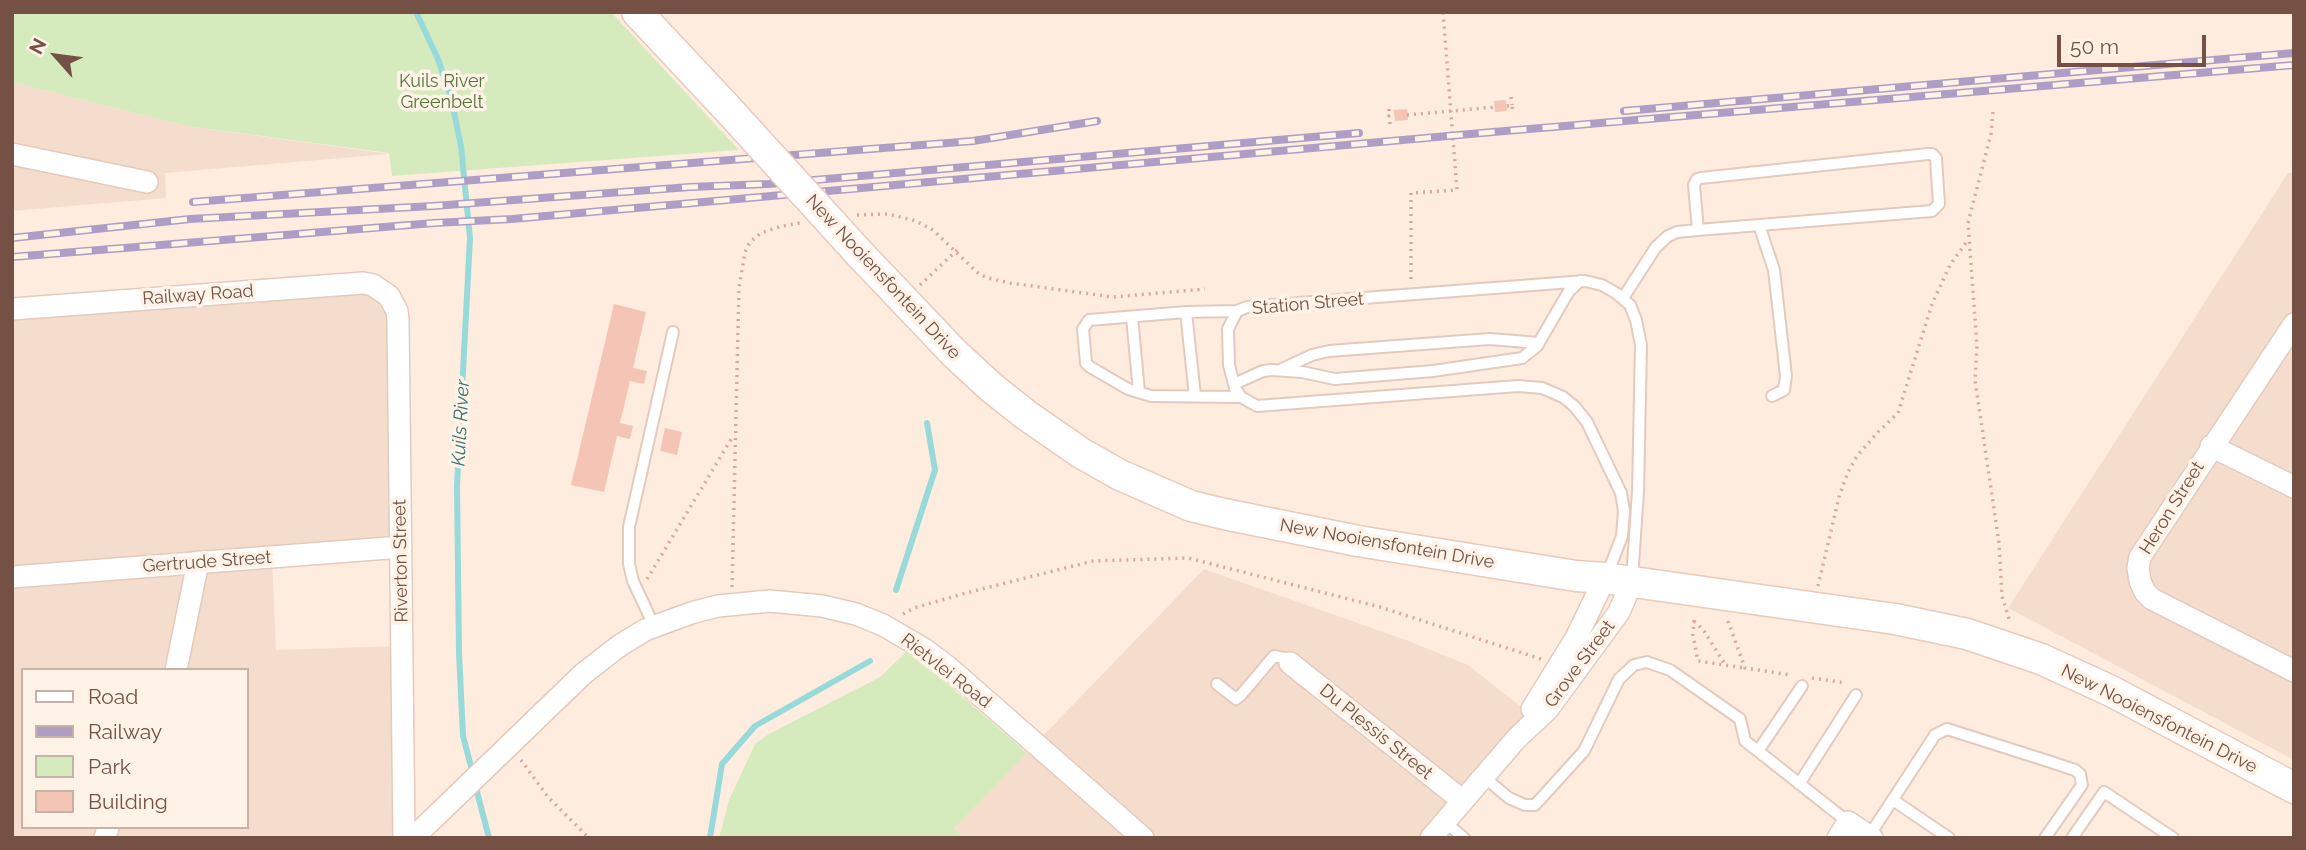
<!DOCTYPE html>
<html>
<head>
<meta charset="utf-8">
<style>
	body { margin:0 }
	#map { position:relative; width:2306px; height:850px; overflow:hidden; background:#feeddf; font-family:Raleway,sans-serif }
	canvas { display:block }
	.frame { position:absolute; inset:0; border:14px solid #755045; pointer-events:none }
	.legend { position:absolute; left:21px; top:668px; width:228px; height:161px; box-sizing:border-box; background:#fff2e6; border:2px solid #c8b1a6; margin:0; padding:9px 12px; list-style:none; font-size:21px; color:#755045 }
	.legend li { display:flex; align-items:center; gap:14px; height:35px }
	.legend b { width:35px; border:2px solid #c8b1a6 }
	.north { position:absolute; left:21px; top:21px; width:70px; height:70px; -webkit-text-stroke:5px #fff2e6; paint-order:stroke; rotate:298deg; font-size:19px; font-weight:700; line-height:28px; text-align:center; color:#755045 }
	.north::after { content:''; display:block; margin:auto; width:24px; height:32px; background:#755045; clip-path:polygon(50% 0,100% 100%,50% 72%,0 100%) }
	.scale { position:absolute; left:2057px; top:35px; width:149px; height:32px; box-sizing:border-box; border:4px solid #755045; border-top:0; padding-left:9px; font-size:21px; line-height:24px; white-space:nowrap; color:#755045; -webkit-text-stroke:5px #fff2e6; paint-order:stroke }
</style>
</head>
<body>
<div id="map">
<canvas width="2306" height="850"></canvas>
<div class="frame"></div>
<ul class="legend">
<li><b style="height:9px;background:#fff"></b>Road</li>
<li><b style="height:9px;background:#ae9ec6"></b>Railway</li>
<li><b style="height:19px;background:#d6ebbd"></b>Park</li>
<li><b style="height:19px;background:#f4c5b5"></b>Building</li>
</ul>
<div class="north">N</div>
<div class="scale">50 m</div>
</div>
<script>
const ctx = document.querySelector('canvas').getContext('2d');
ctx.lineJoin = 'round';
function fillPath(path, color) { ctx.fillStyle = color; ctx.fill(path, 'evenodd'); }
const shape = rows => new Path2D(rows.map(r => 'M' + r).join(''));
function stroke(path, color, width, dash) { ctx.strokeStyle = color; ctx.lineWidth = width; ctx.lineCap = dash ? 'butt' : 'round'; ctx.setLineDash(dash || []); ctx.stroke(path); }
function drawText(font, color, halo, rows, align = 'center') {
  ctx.font = font + ' Raleway,sans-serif'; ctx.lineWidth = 7; ctx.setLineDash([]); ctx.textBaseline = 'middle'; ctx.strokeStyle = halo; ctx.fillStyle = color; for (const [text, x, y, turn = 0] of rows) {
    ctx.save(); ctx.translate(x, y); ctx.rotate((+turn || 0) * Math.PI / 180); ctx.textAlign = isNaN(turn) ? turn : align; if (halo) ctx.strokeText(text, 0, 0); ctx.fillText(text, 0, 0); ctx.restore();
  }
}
fillPath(shape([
	[12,82,187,126,390,154,165,173,166,198,12,211],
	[2288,173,2294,173,2294,760,2008,608],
	[363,284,388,297,400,545,272,556,276,650,401,646,404,838,12,838,12,311],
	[23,670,247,670,247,827,23,827],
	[1204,569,1406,640,1468,665,1529,713,1431,838,964,838,954,828]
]), '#f5ddcd');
fillPath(shape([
	[12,12,611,12,739,150,392,176,389,153,187,126,12,82],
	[906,652,948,684,1027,753,954,828,964,838,719,838,729,800,755,744,769,734,880,677]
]), '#d6ebbd');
stroke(shape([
	[416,12,438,59,451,98,461,146,470,238,457,486,459,653,463,736,473,774],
	[896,590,935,470,927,423],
	[475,784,489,838],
	[710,838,722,764,755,726,870,661]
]), '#98d9da', 6);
fillPath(shape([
	[1506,100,1507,111,1495,112,1494,101],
	[1407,109,1408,120,1395,121,1394,110],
	[614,304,646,312,633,368,647,371,644,384,630,381,620,423,633,426,630,439,617,436,604,492,571,485],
	[665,428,682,432,677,455,660,451]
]), '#f4c5b5');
const lane = shape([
	[1759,225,1774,270,1786,376,1784,390,1772,396],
	[1623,298,1656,247,1668,236,1677,232,1698,230,1932,211,1939,204,1936,158,1932,154,1928,154,1701,178,1697,179,1694,185,1698,230],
	[1237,311,1228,329,1229,365,1235,388,1241,397,1257,406,1518,386,1542,388,1563,397,1574,406,1587,422,1621,493,1624,511,1622,536,1607,575],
	[1186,312,1195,396],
	[1132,317,1139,392],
	[1282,369,1312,355,1329,351,1490,339,1539,343],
	[1234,384,1263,371,1272,370,1302,372,1335,379,1433,371,1522,358,1537,346,1569,291,1580,281],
	[1241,397,1151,396,1128,389,1090,367,1086,363,1083,329,1089,320,1186,312,1237,311,1247,307,1585,281,1602,285,1616,293,1630,305,1636,320,1641,345,1638,492,1632,579],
	[654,626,633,581,629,564,629,527,673,332],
	[1217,684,1236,699,1241,695,1274,656,1284,658,1290,663],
	[1802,686,1758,751,1848,822],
	[1484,777,1509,798,1525,805,1535,805,1584,751,1619,679,1634,665,1647,662,1670,670,1740,719,1745,741,1758,751],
	[1799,784,1856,695],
	[1893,800,1949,838],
	[1445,822,1464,838],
	[1869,836,1935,735,1947,729,2051,762,2075,770,2080,774,2082,785,2045,838],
	[2072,838,2104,792,2173,838]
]);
const street = shape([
	[12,154,147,182],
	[12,309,363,283,373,285,389,296,397,311,398,320,404,838],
	[2294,324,2140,557,2138,568,2140,581,2145,592,2152,599,2294,671],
	[2211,446,2294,487],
	[12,577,401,547],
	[1290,663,1463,801],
	[176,670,198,562],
	[1532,709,1576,638,1605,578],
	[105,838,108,827],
	[413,838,583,674,619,646,645,630,691,613,718,606,770,601,822,606,856,614,883,625,924,649,948,667,1143,838],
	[1431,838,1517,738,1548,709,1619,612,1632,582],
	[1838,838,1848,822,1872,838]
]);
const secondary = shape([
	[637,12,726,107],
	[859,253,955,354,992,388,1026,415,1081,453,1120,475,1191,506,1224,514,1358,541,1576,576,1605,578,1895,619,1967,634,2041,659,2111,691,2294,788]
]);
stroke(lane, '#e4cabe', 14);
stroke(street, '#e4cabe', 24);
stroke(secondary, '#e9c9ba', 33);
stroke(shape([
	[1511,97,1512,105],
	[1507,106,1512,105,1513,113],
	[1389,109,1389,116],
	[1993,112,1991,134,1968,223,1977,346,1975,380,1999,543,2002,596,2010,622],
	[1407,115,1495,107],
	[1390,124,1389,116,1395,116],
	[857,215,888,214,916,221,933,230,979,274,988,278,1010,283,1113,297,1205,289],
	[1411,279,1411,193,1457,190,1443,12],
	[920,285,957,250],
	[647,579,733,436],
	[1818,586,1839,497,1848,472,1857,456,1878,432,1898,413,1932,304,1950,265,1968,240],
	[732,587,739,287,745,252,750,242,761,233,782,226,800,223],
	[903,614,914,608,966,593,1093,561,1188,558,1380,607,1541,659],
	[1694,620,1693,635,1698,661,1745,668],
	[1694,621,1704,631,1726,666],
	[1728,621,1745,668,1791,675],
	[1812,678,1846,683],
	[521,760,548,797,589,838]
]), '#d9a898', 3.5, [2, 5]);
stroke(lane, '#fff', 10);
stroke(street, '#fff', 21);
stroke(secondary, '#fff', 30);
const rail = shape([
	[1624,111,2294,53],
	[193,202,973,141,1097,121],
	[12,238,190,219,433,206,690,187,768,184,1359,133],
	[12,257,434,223,512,219,1493,132,2294,65]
]);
stroke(rail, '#ae9ec6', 8);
stroke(rail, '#fff2e6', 5, [16]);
const secondaryBridge = shape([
	[726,107,859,253]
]);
stroke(secondaryBridge, '#e9c9ba', 33, []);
stroke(secondaryBridge, '#fff', 30);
drawText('18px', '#54763b', '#fff2e6', [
	["Kuils River",442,82],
	["Greenbelt",442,103]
]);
drawText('18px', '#755045', '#fff2e6', [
	["New Nooiensfontein Drive",883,277,47],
	["Railway Road",198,295,-4],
	["Station Street",1308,304,-5],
	["Heron Street",2172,508,-58],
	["New Nooiensfontein Drive",1387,544,10],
	["Riverton Street",401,561,-91],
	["Gertrude Street",207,562,-4],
	["Grove Street",1580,664,-53],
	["Rietvlei Road",946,671,38],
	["New Nooiensfontein Drive",2159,719,27],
	["Du Plessis Street",1376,732,39]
]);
drawText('italic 19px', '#367375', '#fff2e6', [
	["Kuils River",461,423,-87]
]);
</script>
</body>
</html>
